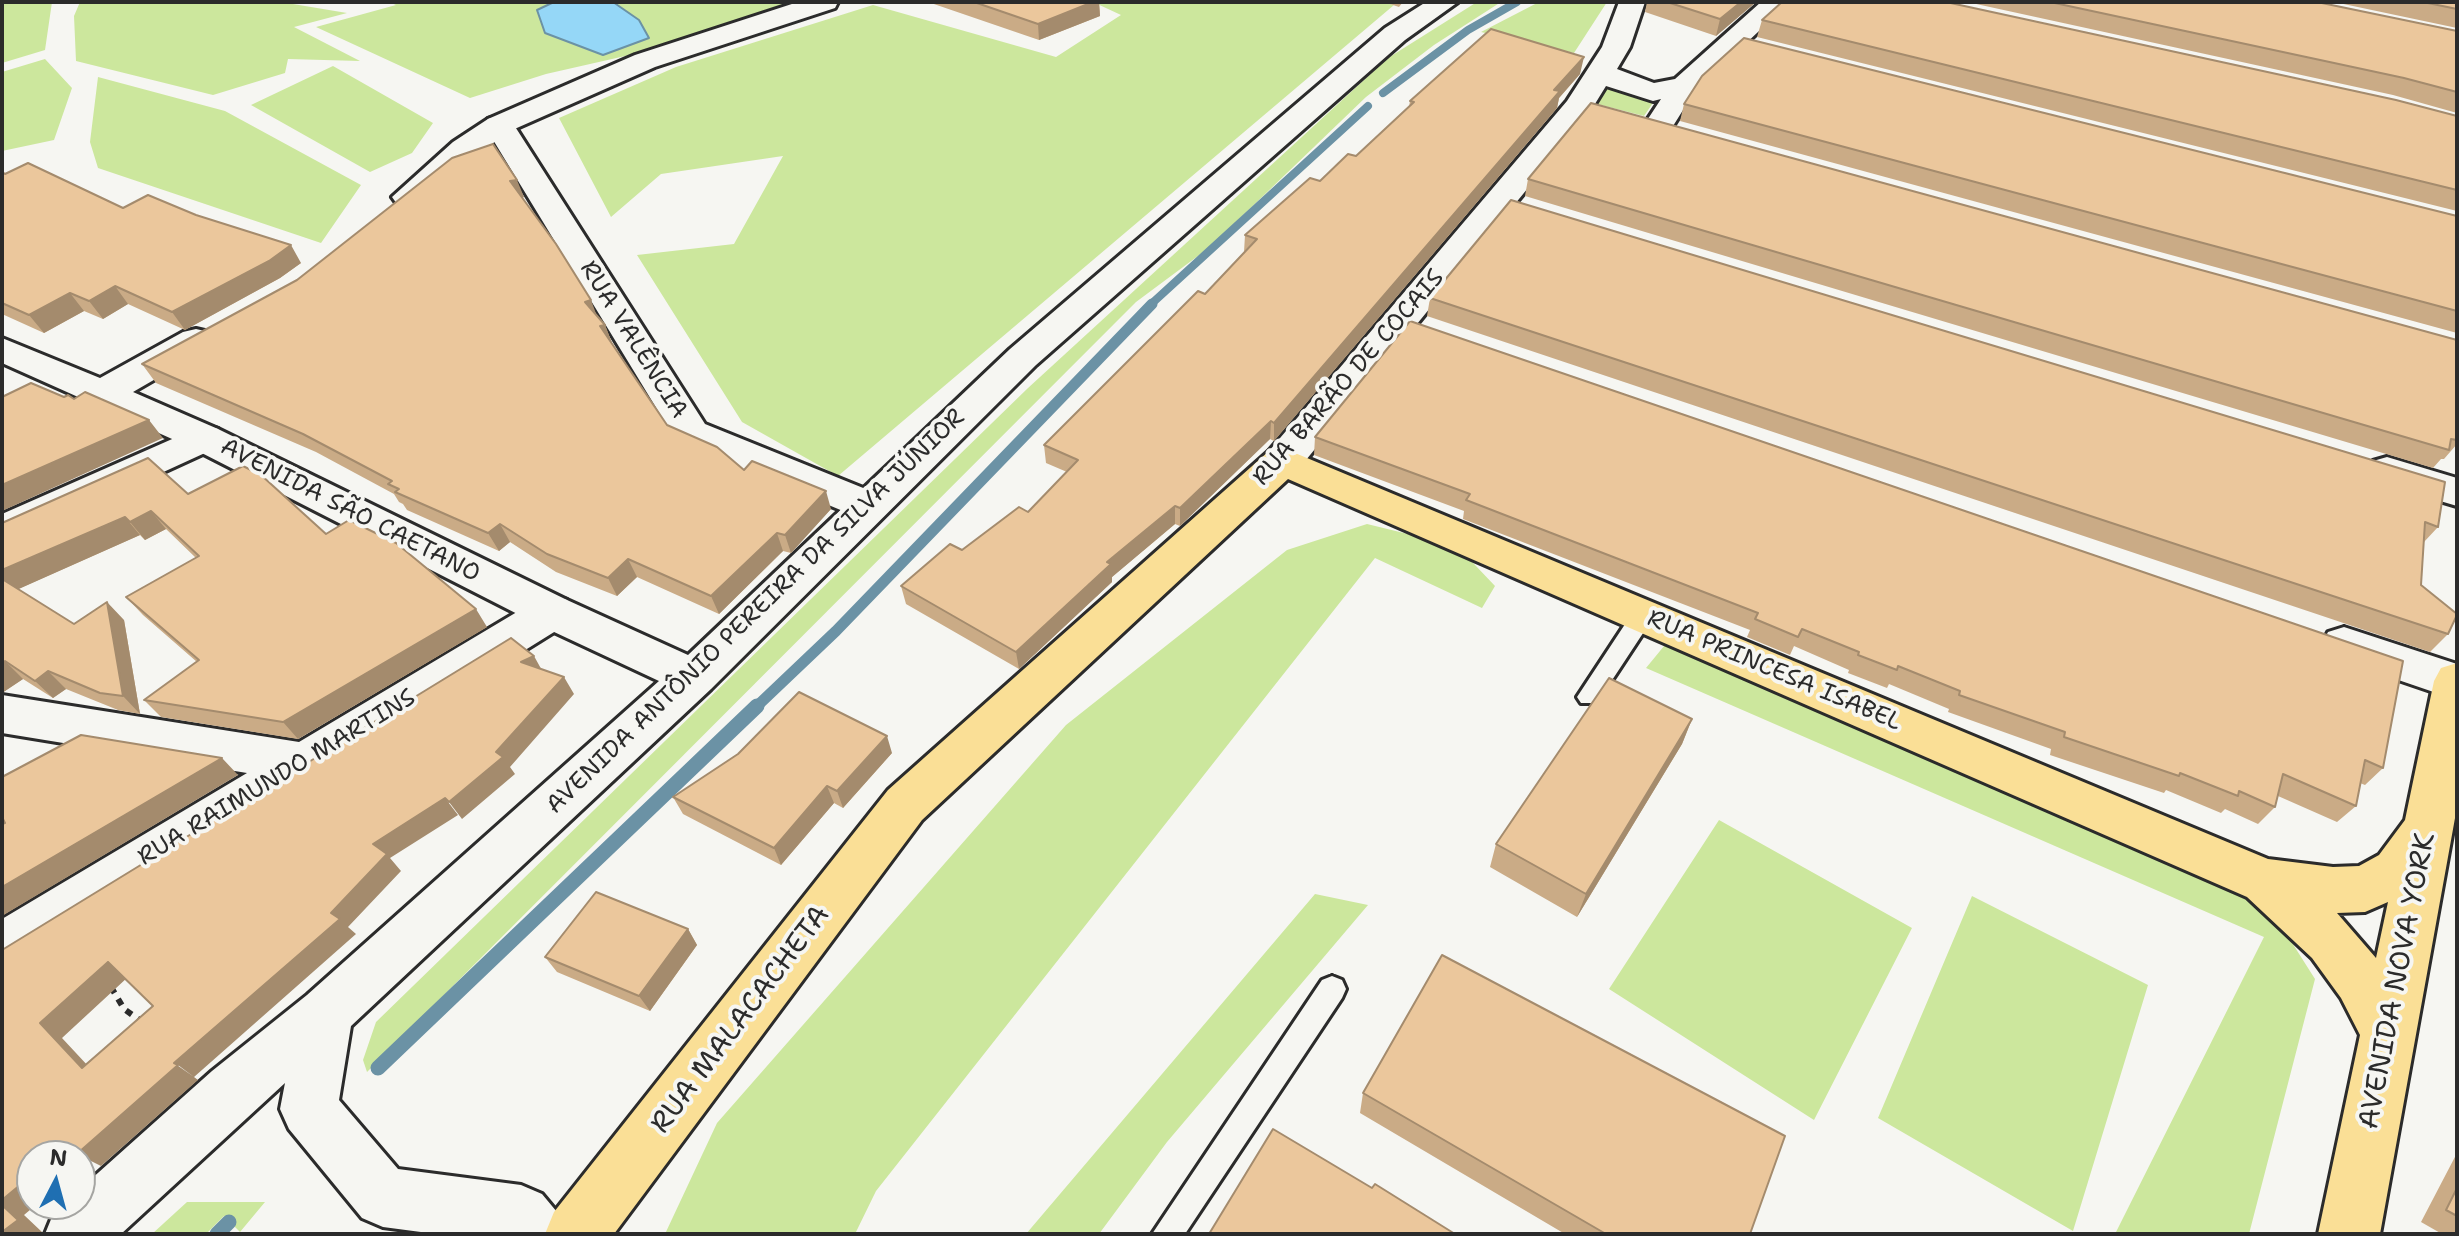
<!DOCTYPE html>
<html>
<head>
<meta charset="utf-8">
<style>
	body { margin:0 }
	#map { position:relative; width:2459px; height:1236px; overflow:hidden; background:#f6f6f2; font-family:"Shantell Sans",sans-serif }
	canvas { display:block }
	.frame { position:absolute; inset:0; border:4px solid #2b2b2b; pointer-events:none }
	.north { position:absolute; left:16px; top:1140px; width:80px; height:80px; box-sizing:border-box; background:#f6f6f2; border:2px solid #a5a5a2; border-radius:50%; rotate:6deg; font-size:22px; font-weight:700; line-height:32px; text-align:center; color:#2b2b2b }
	.north::after { content:''; display:block; margin:auto; width:28px; height:36px; background:#1f6fb2; clip-path:polygon(50% 0,100% 100%,50% 72%,0 100%) }
</style>
</head>
<body>
<div id="map">
<canvas width="2459" height="1236"></canvas>
<div class="frame"></div>
<div class="north">N</div>
</div>
<script>
const ctx = document.querySelector('canvas').getContext('2d');
ctx.lineJoin = 'round';
function fillPath(path, color) { ctx.fillStyle = color; ctx.fill(path, 'evenodd'); }
const shape = rows => new Path2D(rows.map(r => 'M' + r).join(''));
function stroke(path, color, width, dash) { ctx.strokeStyle = color; ctx.lineWidth = width; ctx.lineCap = dash ? 'butt' : 'round'; ctx.setLineDash(dash || []); ctx.stroke(path); }
function drawText(font, color, halo, rows, align = 'center') {
  ctx.font = font + ' "Shantell Sans",sans-serif'; ctx.lineWidth = 8; ctx.setLineDash([]); ctx.textBaseline = 'middle'; ctx.strokeStyle = halo; ctx.fillStyle = color; for (const [text, x, y, turn = 0] of rows) {
    ctx.save(); ctx.translate(x, y); ctx.rotate((+turn || 0) * Math.PI / 180); ctx.textAlign = isNaN(turn) ? turn : align; if (halo) ctx.strokeText(text, 0, 0); ctx.fillText(text, 0, 0); ctx.restore();
  }
}
fillPath(shape([
	[2,2,52,2,45,50,2,63],
	[80,2,281,2,347,13,294,27,360,61,288,59,285,73,213,95,76,61,74,16],
	[389,2,792,2,634,54,546,74,470,98,316,27,396,5],
	[1093,2,1384,2,1394,5,838,476,742,422,637,255,734,244,783,156,661,174,611,217,559,118,676,67,873,5,1056,57,1121,15],
	[1477,2,1501,2,1434,45,1366,97,1210,247,1136,302,367,1072,363,1060,376,1022,1028,388,1388,58],
	[1539,2,1607,2,1574,53,1481,32],
	[45,59,72,88,54,140,2,151,2,72],
	[333,66,433,123,412,153,370,172,251,105],
	[98,77,225,111,361,185,321,243,98,168,90,142],
	[1607,84,1657,97,1644,116,1593,103],
	[1367,524,1457,546,1495,586,1482,608,1375,558,876,1191,855,1234,665,1234,717,1123,1066,725,1287,550],
	[1669,640,2263,897,2315,979,2249,1234,2115,1234,2264,937,1646,668],
	[1719,820,1912,928,1814,1120,1609,989],
	[1315,894,1368,905,1167,1142,1099,1234,1026,1234],
	[1972,896,2148,985,2073,1231,1878,1118],
	[187,1202,265,1202,240,1232,224,1216,206,1234,152,1234]
]), '#cce79d');
const water = shape([
	[554,2,613,2,639,20,649,38,603,55,545,33,537,10,554,2]
]);
fillPath(water, '#95d7f7');
stroke(water, '#6b92a5', 2);
stroke(shape([
	[1383,93,1468,30,1517,2],
	[1149,306,1368,106]
]), '#6b92a5', 8);
stroke(shape([
	[755,708,836,631,1152,304]
]), '#6b92a5', 11);
stroke(shape([
	[378,1068,757,706],
	[217,1234,229,1222]
]), '#6b92a5', 15);
const lane = shape([
	[1643,607,1651,609,1654,615,1651,621,1597,703,1581,703,1577,697,1581,691,1635,609,1643,607],
	[1332,976,1342,980,1346,989,1342,998,1185,1234,1152,1234,1322,980,1332,976]
]);
const street = shape([
	[499,116,510,119,514,125,705,424,883,496,889,506,883,516,869,520,855,516,677,442,484,125,488,119,499,116],
	[204,425,218,429,223,438,218,447,2,546,2,514,204,425],
	[2387,457,2457,478,2457,506,2373,481,2367,471,2373,461,2387,457],
	[552,596,567,600,574,612,567,624,21,964,2,971,2,919,247,773,2,733,2,695,299,742,537,600,552,596],
	[2344,627,2457,664,2457,700,2328,656,2322,644,2328,632,2344,627]
]);
const secondary = shape([
	[798,2,838,2,835,8,655,67,510,131,475,156,419,204,408,207,397,204,392,197,453,142,488,119,635,55,798,2],
	[1426,2,1458,2,1405,40,1036,365,711,689,351,1026,339,1100,398,1169,521,1185,542,1194,557,1212,566,1234,436,1234,383,1227,362,1218,289,1129,280,1109,285,1083,121,1234,45,1234,54,1212,64,1204,80,1204,80,1189,212,1071,307,995,659,681,537,624,190,447,2,363,2,338,100,378,183,332,196,329,209,332,214,340,209,348,133,392,218,429,567,600,688,655,1010,349,1385,28,1426,2],
	[1619,2,1645,2,1630,47,1617,69,1654,83,1675,79,1761,2,1790,2,1695,91,1668,134,1657,137,1646,134,1642,128,1661,99,1653,101,1606,86,1590,112,1297,471,1283,474,1269,471,1263,461,1269,451,1567,101,1602,47,1619,2]
]);
const primary = shape([
	[1283,448,2268,859,2333,867,2359,866,2379,855,2405,820,2434,681,2441,668,2457,663,2457,807,2380,1234,2318,1234,2360,1035,2341,998,2312,958,2247,897,1288,479,922,820,614,1234,545,1234,554,1212,888,790,1269,451,1283,448],
	[2388,902,2376,958,2337,913,2365,912,2388,902]
]);
stroke(lane, '#2b2b2b', 6);
stroke(street, '#2b2b2b', 6);
stroke(secondary, '#2b2b2b', 6);
stroke(primary, '#2b2b2b', 6);
stroke(shape([
	[111,987,124,1009,141,1021]
]), '#2b2b2b', 6, [7, 7]);
fillPath(lane, '#f6f6f2');
fillPath(street, '#f6f6f2');
fillPath(secondary, '#f6f6f2');
fillPath(primary, '#fadf96');
fillPath(shape([
	[928,2,1099,2,1100,16,1039,40],
	[1384,2,1403,2,1399,7],
	[1647,2,1756,2,1716,36,1645,12],
	[1967,2,2317,2,2457,31,2457,113,2393,95],
	[2334,2,2457,2,2457,28],
	[1762,20,2457,116,2457,211,1757,37],
	[1580,74,1559,98,1557,108,1274,441,1270,439,1180,526,1175,524,1112,577,1112,582,1019,669,906,604,901,586,1028,512,1067,472,1046,463,1044,445,1205,294,1244,252,1245,235,1356,156,1409,107,1410,101],
	[1684,104,2457,216,2457,333,1680,121],
	[452,158,524,197,522,198,598,317,605,325,612,343,667,425,744,470,831,509,791,553,783,551,719,614,637,577,617,596,556,572,510,542,499,551,407,510,403,504,399,502,394,494,316,452,156,383,142,364,297,280],
	[2,172,123,208,301,263,280,278,185,330,128,304,103,319,84,311,44,333,2,314],
	[1528,179,2457,340,2457,444,2444,459,2441,459,2433,468,1525,196],
	[1511,200,2438,527,2424,542,2421,585,2448,634,2430,652,1427,316,1430,298],
	[1410,321,2383,768,2365,785,2360,783,2356,806,2337,822,2278,796,2275,807,2258,824,2225,809,2221,813,2166,790,2164,793,2050,755,2051,749,1948,712,1949,709,1889,684,1887,688,1848,673,1849,670,1794,646,1790,655,1747,637,1750,630,1463,519,1464,511,1314,455,1315,437],
	[188,494,326,534,487,627,298,739,161,717,144,700,197,662,143,615,126,597,196,558,166,529,145,540,140,535,18,589,74,624,124,620,140,714,118,710,66,689,53,698,23,679,2,693,2,523],
	[1692,719,1682,744,1577,917,1490,867,1496,844],
	[892,753,843,808,834,803,781,865,683,814,673,797],
	[688,929,697,945,650,1011,557,972,545,957],
	[1363,1093,1750,1234,1565,1234,1360,1113],
	[2457,1153,2457,1234,2442,1234,2421,1222]
]), '#caab86');
fillPath(shape([
	[1093,2,1099,2,1100,16,1039,40,1038,24],
	[1741,2,1756,2,1716,36,1720,19],
	[1584,57,1580,74,1559,98,1557,108,1274,441,1274,423,1554,90],
	[517,180,524,197,518,198,510,181],
	[291,245,301,263,280,278,185,330,172,312],
	[115,286,128,304,103,319,89,301],
	[70,293,84,311,44,333,29,315],
	[591,300,598,319,585,302],
	[605,325,612,343,600,326],
	[149,420,163,438,2,511,2,485],
	[1271,421,1270,439,1180,526,1180,508],
	[826,491,831,509,791,553,785,535],
	[1175,506,1175,524,1112,577,1112,582,1019,669,1016,652,1107,562],
	[151,511,166,529,145,540,130,522],
	[125,517,140,535,12,592,2,582,2,570],
	[500,524,510,542,499,551,488,533],
	[777,533,783,551,719,614,711,596],
	[628,559,637,577,617,596,608,578],
	[107,602,124,620,140,714,123,696],
	[476,609,487,627,298,739,283,722],
	[534,656,544,674,521,662],
	[5,661,23,679,2,693,2,663],
	[48,671,66,689,53,698,35,681],
	[564,677,574,694,510,767,515,774,462,819,449,802,496,752],
	[1692,719,1682,744,1577,917,1586,894],
	[887,736,892,753,843,808,837,791],
	[222,758,238,775,2,916,2,887],
	[827,786,834,803,781,865,774,848],
	[445,798,458,815,390,858,401,871,348,927,356,934,194,1077,174,1063,331,913,373,844],
	[688,929,697,945,650,1011,639,996],
	[108,962,128,977,62,1038,103,1082,82,1068,40,1023],
	[178,1065,198,1080,101,1166,89,1160,80,1167,80,1156,54,1156,69,1144],
	[32,1175,32,1204,37,1204,24,1215,42,1232,40,1234,2,1234,2,1200]
]), '#a48b6d');
const building = shape([
	[974,2,1093,2,1038,24,974,2],
	[1667,2,1741,2,1720,19,1667,2],
	[1782,2,1946,2,2396,100,2457,116,2457,190,1762,20,1782,2],
	[2050,2,2317,2,2457,31,2457,92,2404,78,2050,2],
	[2423,2,2457,2,2457,9,2423,2],
	[1491,29,1584,57,1554,90,1560,91,1274,423,1271,421,1180,508,1175,506,1107,562,1111,564,1016,652,901,586,950,544,962,550,1019,507,1028,512,1078,460,1044,445,1198,291,1205,294,1257,239,1245,235,1310,178,1320,181,1348,154,1356,156,1414,102,1410,101,1491,29],
	[1744,38,2457,216,2457,311,1684,104,1702,76,1744,38],
	[1591,103,2457,340,2457,440,2451,439,2449,450,1528,179,1591,103],
	[493,144,517,180,510,181,556,244,591,300,585,302,605,325,600,326,667,425,717,447,744,470,752,461,826,491,785,535,777,533,711,596,628,559,608,578,547,554,500,524,488,533,395,492,399,489,388,484,392,481,303,434,142,364,297,280,452,158,493,144],
	[28,163,123,208,148,195,196,215,291,245,269,261,172,312,115,286,89,301,70,293,29,315,2,303,2,172,5,174,28,163],
	[1511,200,2445,482,2438,527,2425,522,2421,585,2457,614,2457,615,2448,634,1430,298,1511,200],
	[1410,321,2403,661,2383,768,2365,760,2356,806,2283,774,2275,807,2239,791,2238,796,2180,773,2179,776,2064,737,2065,732,1959,695,1960,691,1898,666,1897,670,1858,655,1859,652,1802,629,1798,637,1755,619,1758,613,1466,500,1470,494,1315,437,1410,321],
	[31,383,64,397,68,395,74,399,85,392,149,420,2,485,2,397,31,383],
	[148,458,188,494,243,466,261,475,326,534,349,520,396,543,476,609,283,722,144,700,199,660,126,597,199,556,151,511,130,522,125,517,2,570,2,523,148,458],
	[2,579,74,624,107,602,123,696,100,693,48,671,35,681,5,661,2,663,2,579],
	[511,638,534,656,521,662,564,677,496,752,503,757,449,802,445,798,373,844,387,854,331,913,340,919,174,1063,178,1065,78,1153,69,1144,54,1156,32,1156,32,1175,2,1200,2,950,511,638],
	[108,962,153,1006,82,1068,40,1023,108,962],
	[1609,678,1692,719,1586,894,1496,844,1609,678],
	[799,692,887,736,837,791,827,786,774,848,673,797,738,754,799,692],
	[81,735,222,758,2,887,2,824,5,823,2,817,2,777,81,735],
	[596,892,688,929,639,996,545,957,596,892],
	[1442,955,1785,1136,1750,1234,1606,1234,1363,1093,1442,955],
	[1273,1129,1372,1188,1375,1184,1455,1234,1209,1234,1273,1129],
	[2457,1188,2457,1216,2446,1210,2457,1188],
	[2,1205,18,1220,2,1232,2,1205]
]);
fillPath(building, '#ebc79c');
stroke(building, '#a48b6d', 2);
drawText('24px', '#2b2b2b', '#f6f6f2', [
	["RUA VALÊNCIA",633,340,58],
	["RUA BARÃO DE COCAIS",1349,378,-49],
	["AVENIDA SÃO CAETANO",350,511,27],
	["AVENIDA ANTÔNIO PEREIRA DA SILVA JÚNIOR",756,612,-44],
	["RUA PRINCESA ISABEL",1774,671,23],
	["RUA RAIMUNDO MARTINS",277,778,-31]
]);
drawText('28px', '#2b2b2b', '#f6f6f2', [
	["AVENIDA NOVA YORK",2398,981,-79],
	["RUA MALACACHETA",741,1020,-53]
]);
</script>
</body>
</html>
